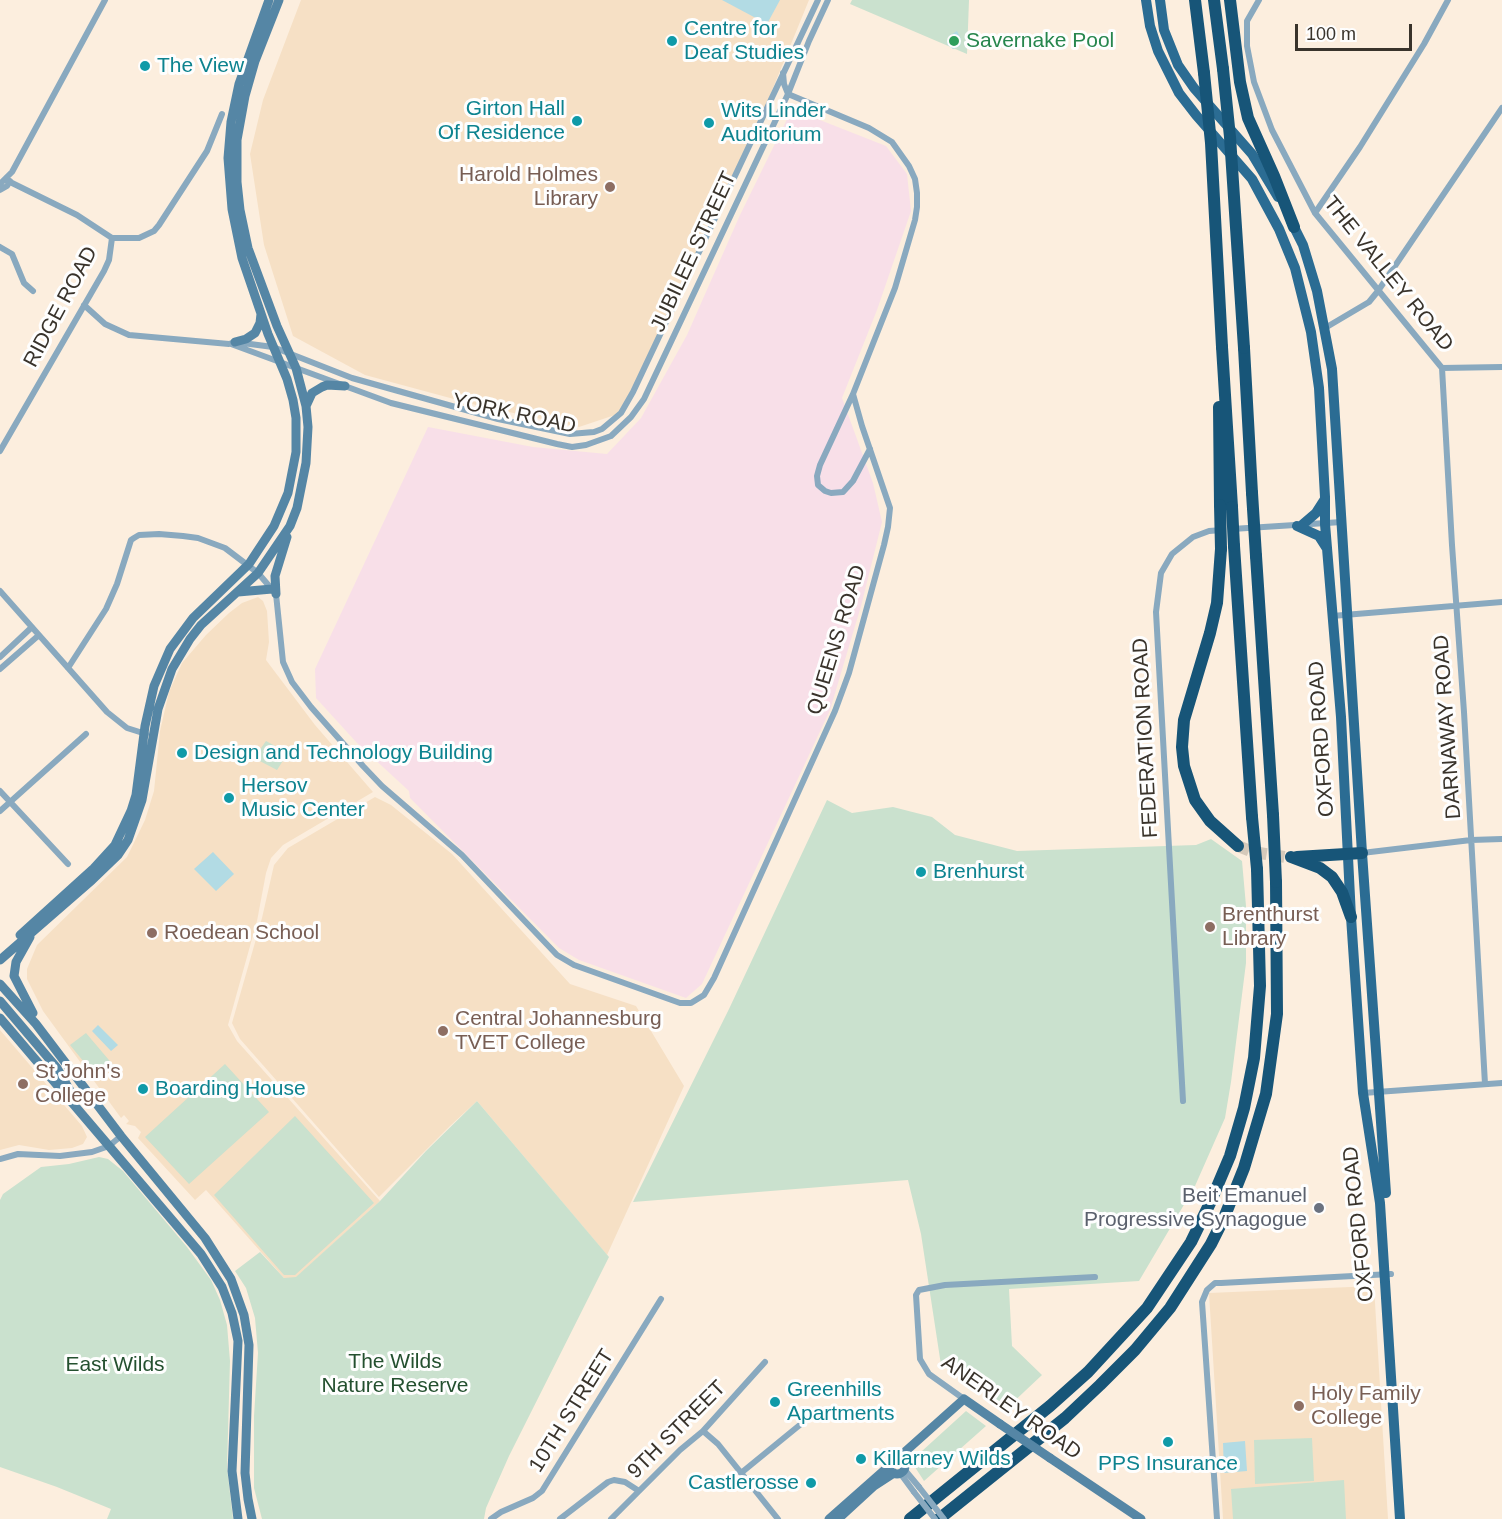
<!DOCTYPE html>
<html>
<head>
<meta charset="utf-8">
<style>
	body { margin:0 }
	#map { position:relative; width:1502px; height:1519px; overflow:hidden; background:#fceede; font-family:Arial,sans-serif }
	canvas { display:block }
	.scale { position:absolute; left:1295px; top:24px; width:117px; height:27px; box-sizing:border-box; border:3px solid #39332b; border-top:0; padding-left:8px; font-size:18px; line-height:21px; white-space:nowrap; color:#39332b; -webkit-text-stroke:4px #fefefe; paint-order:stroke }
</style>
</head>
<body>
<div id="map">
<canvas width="1502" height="1519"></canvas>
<div class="scale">100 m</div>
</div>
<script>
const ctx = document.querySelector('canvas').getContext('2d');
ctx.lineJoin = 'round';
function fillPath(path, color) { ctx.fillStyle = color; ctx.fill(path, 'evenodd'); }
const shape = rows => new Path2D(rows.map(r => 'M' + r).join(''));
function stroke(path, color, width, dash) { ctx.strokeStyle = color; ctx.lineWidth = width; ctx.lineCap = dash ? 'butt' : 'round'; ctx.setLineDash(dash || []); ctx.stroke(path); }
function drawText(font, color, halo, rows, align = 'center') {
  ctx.font = font + ' Arial,sans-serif'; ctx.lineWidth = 6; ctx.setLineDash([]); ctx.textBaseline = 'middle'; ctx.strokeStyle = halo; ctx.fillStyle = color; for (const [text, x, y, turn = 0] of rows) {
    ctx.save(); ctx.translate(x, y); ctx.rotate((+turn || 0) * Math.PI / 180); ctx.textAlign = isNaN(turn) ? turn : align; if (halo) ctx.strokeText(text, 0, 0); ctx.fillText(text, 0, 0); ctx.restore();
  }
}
fillPath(shape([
	[301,0,809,0,764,110,636,383,618,414,579,427,476,405,365,375,293,336,264,245,250,154,263,100],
	[258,597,263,601,267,611,269,642,266,660,315,725,373,792,283,845,271,858,266,873,257,921,228,1025,237,1041,380,1201,296,1278,284,1278,206,1190,195,1200,138,1138,141,1132,135,1126,126,1124,129,1121,124,1115,121,1118,43,1011,27,979,27,969,37,945,127,857,145,820,154,791,160,731,169,692,182,663,206,635,229,613,242,603],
	[375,797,391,805,452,854,570,984,636,1006,684,1086,607,1255,477,1101,450,1126,379,1197,240,1039,232,1023,262,918,274,865,288,848],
	[0,1030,82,1126,87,1137,83,1144,72,1148,49,1150,19,1145,0,1150],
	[1374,1286,1388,1519,1223,1519,1209,1293]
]), '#f6e0c5');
fillPath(shape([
	[792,109,886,146,907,174,911,211,877,310,842,398,873,483,882,522,861,606,830,710,702,984,686,998,579,960,559,948,410,798,409,791,357,743,316,698,315,669,428,427,533,447,607,454,641,418,687,335,740,215]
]), '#f8dfe8');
fillPath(shape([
	[852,0,969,0,967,54,850,4],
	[266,741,288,753,277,770,254,758],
	[827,800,852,813,893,807,932,817,955,835,1017,851,1196,845,1211,839,1242,861,1246,906,1246,963,1231,1082,1225,1118,1195,1186,1139,1281,1009,1289,1012,1346,1042,1375,1008,1407,941,1365,921,1234,908,1180,633,1202,729,1009],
	[86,1033,114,1066,98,1079,70,1045],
	[225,1064,269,1112,189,1184,145,1137],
	[477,1101,609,1257,509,1456,486,1508,484,1519,262,1519,254,1488,254,1416,258,1353,255,1318,246,1288,235,1271,260,1252,284,1278,296,1277,380,1201,426,1151],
	[295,1116,374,1203,295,1275,284,1275,214,1195],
	[99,1157,108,1159,123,1171,187,1247,211,1280,220,1300,227,1325,230,1361,227,1468,233,1519,107,1519,111,1509,57,1487,0,1467,0,1200,3,1194,41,1167,69,1164],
	[966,1411,986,1426,924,1481,911,1461],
	[1312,1438,1314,1481,1255,1484,1254,1440],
	[1344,1480,1346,1519,1233,1519,1231,1489]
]), '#cae1ce');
fillPath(shape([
	[722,0,780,0,767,24],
	[957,31,961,39,960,46,953,49,947,44,949,36],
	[213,852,234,874,216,891,194,869],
	[98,1025,118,1045,111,1051,92,1031],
	[1245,1441,1247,1471,1224,1473,1223,1443]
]), '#b2dbe4');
stroke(shape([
	[1238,846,1253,852,1285,857]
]), '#d5c9ba', 12, [12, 6]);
stroke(shape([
	[1259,0,1247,21,1247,46,1254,82,1272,130,1315,213,1442,368],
	[6,180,77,215,112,238],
	[0,184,12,172,105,0],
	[0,190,7,186,10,181],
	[1315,213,1360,147,1424,44,1448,0],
	[112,238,139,238,154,231,159,225,207,151,222,114],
	[0,247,12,254,24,283,33,291],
	[84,305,105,324,129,335,229,344,235,342,273,347,352,378,498,419,570,434,594,432,602,429,621,413,633,392,818,0],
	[1325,328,1369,302,1378,291,1502,108],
	[231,344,391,403,557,444,572,447,586,445,611,436,631,417,644,399,788,94,809,41,828,0],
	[1442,368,1452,545,1464,712,1485,1084],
	[1442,368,1502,367],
	[853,394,820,465,817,476,818,485,825,491,831,493,843,492,853,481,870,449],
	[0,451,104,271,109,260,112,238],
	[1232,529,1342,522],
	[0,591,107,712,127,728,146,734],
	[1332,616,1502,602],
	[0,657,32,627],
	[68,668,106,609,117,584,131,540,134,538,139,535,159,534,183,536,198,538,225,548,258,573,276,594,283,662,292,682,311,707,363,766,382,786,462,855,557,955,574,965,680,1003,691,1003,704,995,714,978,835,711,849,673,884,545,888,527,890,508,862,426,853,394,895,288,915,220,917,207,917,193,915,179,909,166,892,142,869,128,788,94,784,84,783,73],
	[0,669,39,635],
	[0,791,68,864],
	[0,811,86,734],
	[1362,853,1471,840,1502,839],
	[1363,1093,1502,1083],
	[1183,1101,1156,612,1161,573,1172,554,1193,537,1209,531,1222,530],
	[0,1159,18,1154,60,1156,92,1152,109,1146,121,1136],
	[964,1399,929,1374,920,1359,916,1295,919,1290,945,1285,1095,1277],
	[703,1431,718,1444,778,1519],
	[904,1469,919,1487],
	[741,1473,812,1415],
	[900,1473,914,1492],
	[491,1519,501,1512,533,1498,542,1491,661,1299],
	[560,1519,608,1482,614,1480,625,1482,639,1491],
	[611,1519,680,1450,703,1431,765,1362],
	[1217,1519,1202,1302,1207,1290,1215,1283,1221,1283,1391,1274]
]), '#89a9bf', 6);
stroke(shape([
	[235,342,246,339,255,333,260,323,261,314],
	[306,406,312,393,322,387,327,385,345,386],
	[238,592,272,589],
	[276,594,275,576,287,537],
	[20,935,94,868,115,845,131,811,136,795,145,726,154,686,170,649,193,618,249,564,274,526,288,493,296,452,296,418,293,400,287,379,268,334,242,258,232,209,228,158,231,122,239,84,269,0],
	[30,937,16,962,14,976,33,1013],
	[0,960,92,880,118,855,128,840,142,800,158,709,172,669,190,639,201,625,258,573,290,526,297,508,306,463,308,427,306,406,296,368,277,326,248,248,240,210,237,182,237,140,245,96,255,61,279,0],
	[0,984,36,1024,121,1136,205,1238,231,1279,244,1315,249,1345,245,1473,248,1499,252,1519],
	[0,1001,57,1068,76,1101],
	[0,1018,201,1254,222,1287,232,1313,238,1341,232,1471,238,1519],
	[898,1458,964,1399,1000,1424],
	[1050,1458,1141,1519],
	'889 1466a8 8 0 1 1 16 0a8 8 0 1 1-16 0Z',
	[829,1519,889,1466],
	[838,1519,874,1486,894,1473]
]), '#5586a5', 9);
stroke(shape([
	[1146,0,1150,26,1158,51,1179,93,1196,115,1252,179,1279,229,1295,268,1311,332,1319,388,1325,497,1325,524,1341,717,1351,917,1363,1093,1380,1203,1400,1519],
	[1160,0,1164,30,1178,65,1194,88,1252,154,1278,197],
	[1291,221,1303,245,1317,291,1332,369,1362,853,1386,1193],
	[1302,525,1316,513,1325,499],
	[1297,526,1319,536,1326,547]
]), '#2b6c93', 10);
stroke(shape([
	[1195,0,1204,73],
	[1214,0,1223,69],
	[1230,0,1240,82,1248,118,1274,176,1294,227],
	[1222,347,1232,507],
	[1244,348,1252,493],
	[1219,407,1220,505],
	[1234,546,1252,817],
	[1221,549,1217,603,1210,633,1184,720,1182,747,1184,766,1195,800,1210,821,1238,846],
	[1256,556,1273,815],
	[1291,857,1320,868,1332,877,1342,892,1351,917],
	[1297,857,1362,853],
	[910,1519,1050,1406,1088,1372,1147,1308,1191,1242,1211,1201,1230,1156,1244,1108,1254,1058,1260,986,1257,869],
	[939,1519,1065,1418,1100,1385,1135,1350,1170,1308,1211,1244,1224,1218,1244,1168,1266,1094,1277,1014,1276,882]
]), '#175578', 12);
stroke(shape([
	[919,1487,944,1519],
	[914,1492,935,1519]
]), '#89a9bf', 6);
stroke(shape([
	[1000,1424,1050,1458]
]), '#5586a5', 9);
stroke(shape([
	[1223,69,1230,137,1244,348],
	[1204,73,1211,143,1222,347],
	[1252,493,1256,556],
	[1220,505,1221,549],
	[1232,507,1234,546],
	[1273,815,1276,882],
	[1252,817,1257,869]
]), '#175578', 12);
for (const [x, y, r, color] of [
	[672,41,6,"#0f9aa8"],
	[954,41,6,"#2e9e5b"],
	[145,66,6,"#0f9aa8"],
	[577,121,6,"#0f9aa8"],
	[709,123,6,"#0f9aa8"],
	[610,187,6,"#8d6e63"],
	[182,753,6,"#0f9aa8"],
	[229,798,6,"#0f9aa8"],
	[921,872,6,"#0f9aa8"],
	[1210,927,6,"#8d6e63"],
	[152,933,6,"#8d6e63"],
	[443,1031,6,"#8d6e63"],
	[23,1084,6,"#8d6e63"],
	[143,1089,6,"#0f9aa8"],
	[1319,1208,6,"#6b7280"],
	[775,1402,6,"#0f9aa8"],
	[1299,1406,6,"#8d6e63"],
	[1168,1442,6,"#0f9aa8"],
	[861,1459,6,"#0f9aa8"],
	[811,1483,6,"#0f9aa8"]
]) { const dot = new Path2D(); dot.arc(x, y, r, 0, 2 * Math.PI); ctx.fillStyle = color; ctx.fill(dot); stroke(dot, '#fefefe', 2); }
drawText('21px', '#0d838f', '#fefefe', [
	["Centre for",684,29],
	["Deaf Studies",684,53],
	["The View",157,66],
	["Girton Hall",565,109,"right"],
	["Of Residence",565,133,"right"],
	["Wits Linder",721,111],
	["Auditorium",721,135],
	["Design and Technology Building",194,753],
	["Hersov",241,786],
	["Music Center",241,810],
	["Brenhurst",933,872],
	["Boarding House",155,1089],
	["Greenhills",787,1390],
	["Apartments",787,1414],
	["Killarney Wilds",873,1459],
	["PPS Insurance",1168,1464,"center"],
	["Castlerosse",799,1483,"right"]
], 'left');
drawText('21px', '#27864d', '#fefefe', [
	["Savernake Pool",966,41]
], 'left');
drawText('21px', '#785e54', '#fefefe', [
	["Harold Holmes",598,175,"right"],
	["Library",598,199,"right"],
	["Brenthurst",1222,915],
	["Library",1222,939],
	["Roedean School",164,933],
	["Central Johannesburg",455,1019],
	["TVET College",455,1043],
	["St John's",35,1072],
	["College",35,1096],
	["Holy Family",1311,1394],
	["College",1311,1418]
], 'left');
drawText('21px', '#39332b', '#fefefe', [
	["JUBILEE STREET",694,252,-65],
	["THE VALLEY ROAD",1388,274,51],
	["RIDGE ROAD",61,307,-62],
	["YORK ROAD",514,414,12],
	["QUEENS ROAD",837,640,-73],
	["DARNAWAY ROAD",1448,727,-94],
	["FEDERATION ROAD",1146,738,-93],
	["OXFORD ROAD",1322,739,-94],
	["OXFORD ROAD",1359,1224,-96],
	["ANERLEY ROAD",1011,1408,35],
	["10TH STREET",572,1411,-58],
	["9TH STREET",677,1430,-45]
]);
drawText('21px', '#5b616d', '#fefefe', [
	["Beit Emanuel",1307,1196],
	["Progressive Synagogue",1307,1220]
], 'right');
drawText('21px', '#24502f', '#fefefe', [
	["The Wilds",395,1362],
	["Nature Reserve",395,1386],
	["East Wilds",115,1365]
]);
</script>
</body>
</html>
